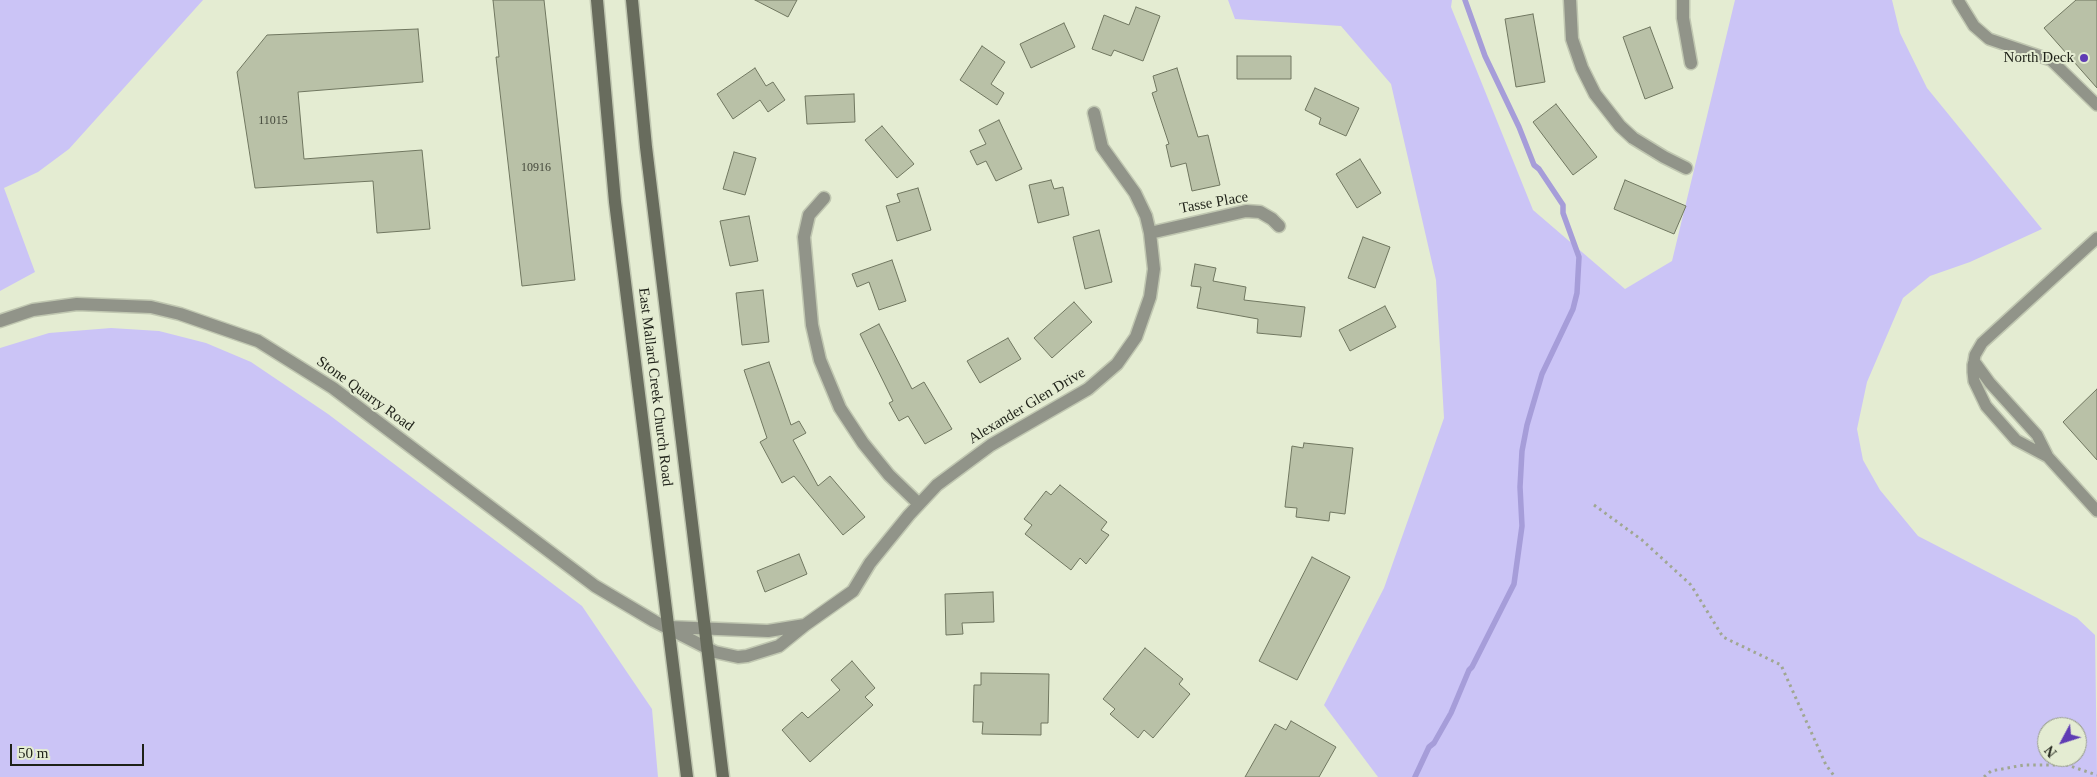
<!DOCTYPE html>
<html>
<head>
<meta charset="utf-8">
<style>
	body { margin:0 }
	#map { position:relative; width:2097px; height:777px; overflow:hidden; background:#e4ecd2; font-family:Georgia,serif }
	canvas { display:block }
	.north { position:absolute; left:2037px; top:717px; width:50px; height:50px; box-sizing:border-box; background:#e4ecd2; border:1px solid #959b88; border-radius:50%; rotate:230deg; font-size:14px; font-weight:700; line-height:20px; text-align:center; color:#1e2118 }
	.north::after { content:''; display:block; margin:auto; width:18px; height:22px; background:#5f3cb4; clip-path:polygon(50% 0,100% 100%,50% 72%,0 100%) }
	.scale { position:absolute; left:10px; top:744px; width:134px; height:22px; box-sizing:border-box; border:2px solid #1e2118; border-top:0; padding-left:6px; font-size:15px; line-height:18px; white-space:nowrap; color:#1e2118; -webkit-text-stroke:4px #e4ecd2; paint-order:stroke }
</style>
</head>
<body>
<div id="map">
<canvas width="2097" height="777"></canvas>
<div class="north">N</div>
<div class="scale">50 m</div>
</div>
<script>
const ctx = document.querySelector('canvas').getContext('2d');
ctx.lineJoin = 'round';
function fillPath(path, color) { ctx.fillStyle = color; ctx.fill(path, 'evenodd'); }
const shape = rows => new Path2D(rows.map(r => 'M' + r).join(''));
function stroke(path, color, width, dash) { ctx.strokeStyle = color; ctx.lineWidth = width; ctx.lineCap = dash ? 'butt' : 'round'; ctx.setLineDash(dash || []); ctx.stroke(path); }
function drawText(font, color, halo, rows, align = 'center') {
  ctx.font = font + ' Georgia,serif'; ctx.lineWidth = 4; ctx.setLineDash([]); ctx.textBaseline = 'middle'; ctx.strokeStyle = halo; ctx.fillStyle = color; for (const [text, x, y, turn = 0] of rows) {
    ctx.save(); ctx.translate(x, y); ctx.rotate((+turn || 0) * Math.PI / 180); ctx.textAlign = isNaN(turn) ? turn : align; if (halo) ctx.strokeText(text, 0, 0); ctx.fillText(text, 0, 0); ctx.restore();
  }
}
fillPath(shape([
	[0,0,203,0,69,149,38,172,4,188,35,272,0,291],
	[1228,0,1452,0,1451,7,1533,210,1625,289,1672,261,1735,0,1892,0,1900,33,1927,88,2042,229,1970,262,1930,276,1903,298,1867,382,1857,429,1863,460,1880,490,1918,536,2077,618,2095,635,2097,777,1378,777,1324,705,1384,588,1444,418,1436,280,1391,84,1341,26,1235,19],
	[2047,727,2077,727,2077,757,2047,757],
	[111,328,159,331,206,343,251,362,328,414,582,606,652,709,658,777,0,777,0,348,49,333]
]), '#cbc4f6');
stroke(shape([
	[1415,777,1429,747,1434,743,1451,713,1469,670,1472,667,1514,584,1522,526,1520,487,1522,451,1527,425,1542,374,1573,309,1577,293,1579,257,1563,213,1563,205,1539,169,1534,165,1519,127,1485,56,1465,0]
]), '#a69dd9', 5.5);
const building = shape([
	[493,0,544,0,575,280,522,286,496,57,499,57,493,0],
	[755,0,797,0,788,17,755,0],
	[2076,0,2097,0,2097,88,2044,28,2076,0],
	[1136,7,1160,16,1143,61,1114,50,1111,56,1092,49,1104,15,1129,25,1136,7],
	[1533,14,1545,82,1516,87,1505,19,1533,14],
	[1064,23,1075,47,1031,68,1020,44,1064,23],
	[1650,27,1673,88,1645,99,1623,37,1650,27],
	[418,29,423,82,298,92,304,159,422,150,430,229,377,233,373,181,255,188,237,72,267,35,418,29],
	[982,46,1005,62,991,84,1004,93,997,105,960,80,982,46],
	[1237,56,1291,56,1291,79,1237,79,1237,56],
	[755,68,766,86,773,82,785,100,768,112,760,100,733,119,717,94,755,68],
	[1177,68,1198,137,1208,135,1220,185,1192,191,1186,163,1171,167,1166,145,1169,144,1152,93,1157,91,1153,76,1177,68],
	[1315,88,1359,108,1346,136,1319,124,1321,118,1305,110,1315,88],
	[854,94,855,122,807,124,805,96,854,94],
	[1556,104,1597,157,1573,175,1533,122,1556,104],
	[999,120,1022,169,996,181,986,161,977,165,970,151,986,144,979,130,999,120],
	[882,126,914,164,897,178,865,140,882,126],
	[734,152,756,158,745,195,723,189,734,152],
	[1360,159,1381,193,1357,208,1336,174,1360,159],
	[1051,180,1054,189,1063,187,1069,215,1038,223,1029,185,1051,180],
	[1625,180,1686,206,1674,234,1614,209,1625,180],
	[918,188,931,230,897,241,886,206,900,202,897,194,918,188],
	[749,216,758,261,730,266,720,221,749,216],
	[1099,230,1112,282,1085,289,1073,237,1099,230],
	[1363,237,1390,247,1375,288,1348,278,1363,237],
	[892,260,906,301,879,310,869,282,857,287,852,274,892,260],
	[1195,264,1216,268,1213,281,1246,287,1244,300,1305,307,1301,337,1257,333,1258,319,1197,308,1201,287,1191,286,1195,264],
	[763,290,769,342,742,345,736,293,763,290],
	[1074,302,1092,322,1052,358,1034,338,1074,302],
	[1385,306,1396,327,1350,351,1339,330,1385,306],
	[879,324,912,389,924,382,952,429,925,444,908,416,899,421,889,403,893,401,860,334,879,324],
	[1008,338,1021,359,980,383,967,361,1008,338],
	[769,362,791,425,799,421,806,433,793,440,818,486,830,476,865,517,843,535,794,476,782,483,760,442,767,438,744,370,769,362],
	[2097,389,2097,460,2063,422,2097,389],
	[1304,443,1353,448,1345,514,1330,512,1329,521,1296,517,1297,508,1285,507,1292,446,1303,448,1304,443],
	[1060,485,1107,522,1101,530,1109,535,1086,564,1080,558,1071,570,1025,534,1032,525,1024,519,1046,491,1051,495,1060,485],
	[799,554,807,574,765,592,757,571,799,554],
	[1312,557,1350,577,1297,680,1259,661,1312,557],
	[993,592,994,622,962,623,963,634,946,635,945,594,993,592],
	[1145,648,1183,679,1179,684,1190,694,1153,738,1144,730,1138,738,1110,714,1115,709,1103,699,1145,648],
	[852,661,875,688,865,697,873,705,810,762,782,730,802,712,808,718,840,690,831,680,852,661],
	[981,673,1049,674,1048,723,1041,723,1041,735,982,734,983,722,973,722,974,685,981,685,981,673],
	[1291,721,1336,747,1319,777,1245,777,1275,724,1286,730,1291,721]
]);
fillPath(building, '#b9c1a7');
stroke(building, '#707760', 1);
const service = shape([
	[1958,0,1974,26,1989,39,2051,60,2097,105],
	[1974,361,1990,383,2037,435,2048,457,2016,440,1986,406,1974,381,1973,372,1973,365,1974,361,1975,355,1982,343,2097,238],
	[2048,457,2097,511]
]);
const minor = shape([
	[1570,0,1572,39,1582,68,1595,94,1620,126,1633,138,1664,157,1686,168],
	[1683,0,1683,18,1691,63],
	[824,198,809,215,804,237,812,325,820,360,840,408,863,443,889,475,919,504],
	[1150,233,1246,211,1260,212,1272,219,1279,226],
	[0,321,33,310,77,304,151,307,180,314,258,341,333,388,595,586,654,621,715,652,738,657,747,656,779,646,805,625,768,631,669,627],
	[805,625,853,591,870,563,909,515,937,485,991,445,1088,389,1117,364,1136,337,1150,297,1154,269,1150,233,1146,216,1135,193,1102,147,1094,113]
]);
const secondary = shape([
	[597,0,615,202,687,777],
	[632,0,646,147,723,777]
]);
stroke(service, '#c0c7b1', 14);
stroke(minor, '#c0c7b1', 15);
stroke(secondary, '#c0c7b1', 15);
stroke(shape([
	[1594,505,1642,540,1691,585,1723,637,1781,665,1826,765,1835,777],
	[1984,777,1991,771,2024,765,2067,765,2097,775]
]), '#a0a792', 3, [2.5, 4]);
stroke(service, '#919489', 11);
stroke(minor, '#919489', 12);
stroke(secondary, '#686c5d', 12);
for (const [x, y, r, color] of [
	[2084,58,5,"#5f3cb4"]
]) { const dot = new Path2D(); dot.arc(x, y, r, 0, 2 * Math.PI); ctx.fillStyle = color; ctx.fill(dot); stroke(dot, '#e4ecd2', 2); }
drawText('12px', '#45493c', null, [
	["11015",273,121],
	["10916",536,168]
]);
drawText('15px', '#1e2118', '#e4ecd2', [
	["North Deck",2074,58]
], 'right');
drawText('15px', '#1e2118', '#e4ecd2', [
	["Tasse Place",1214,203,-10],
	["East Mallard Creek Church Road",655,387,83],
	["Stone Quarry Road",365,394,36],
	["Alexander Glen Drive",1027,406,-31]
]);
</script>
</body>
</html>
